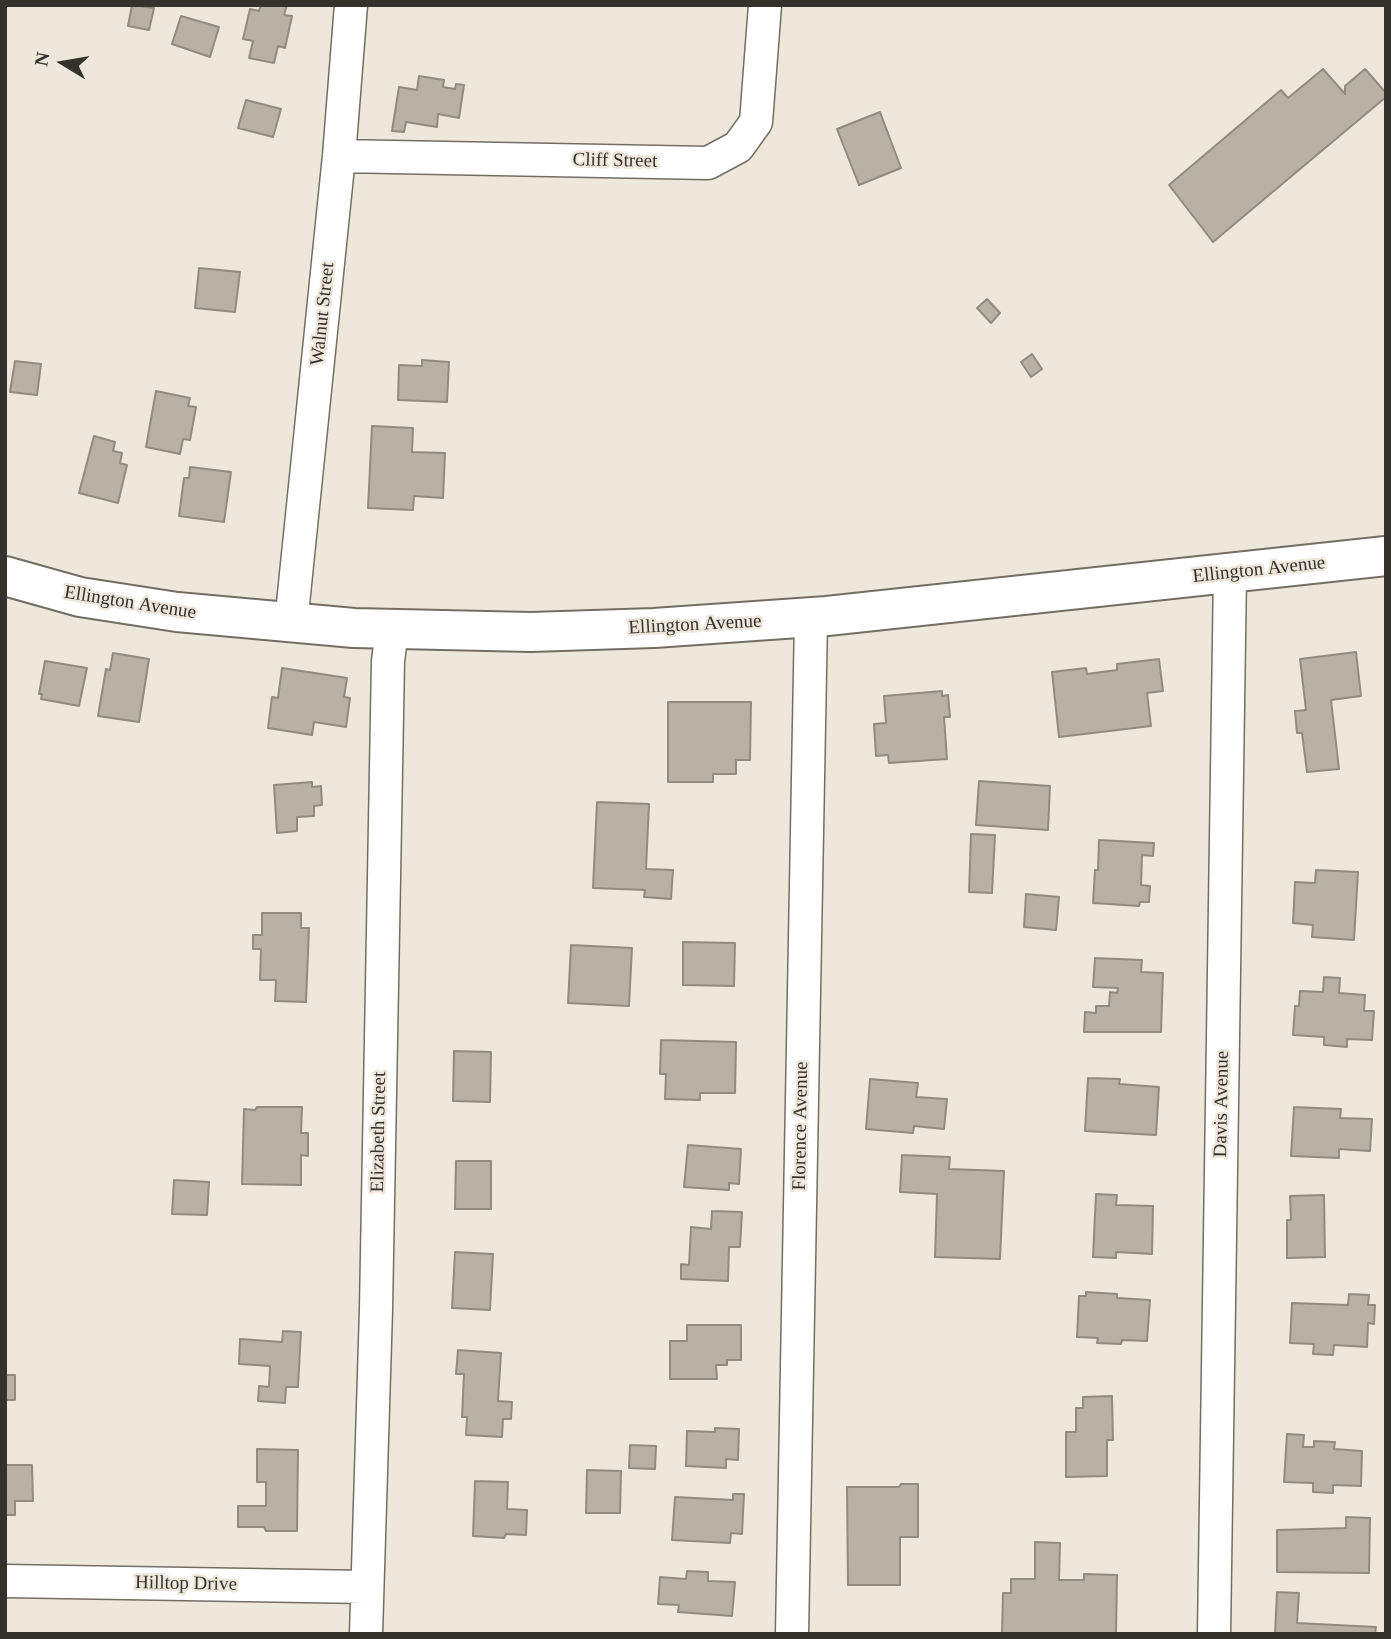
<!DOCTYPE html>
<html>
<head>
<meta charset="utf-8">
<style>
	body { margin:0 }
	#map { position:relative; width:1391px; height:1639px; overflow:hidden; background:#eee8dc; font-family:Georgia,serif }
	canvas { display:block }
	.frame { position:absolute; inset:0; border:7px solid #34322d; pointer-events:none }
	.north { position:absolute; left:28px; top:28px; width:70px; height:70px; -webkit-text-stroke:5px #eee8dc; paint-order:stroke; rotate:281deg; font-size:19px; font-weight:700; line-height:28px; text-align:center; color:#34322d }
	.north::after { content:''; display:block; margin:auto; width:24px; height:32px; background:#34322d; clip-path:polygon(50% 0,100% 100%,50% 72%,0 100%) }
</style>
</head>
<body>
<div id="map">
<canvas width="1391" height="1639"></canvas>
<div class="frame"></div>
<div class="north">N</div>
</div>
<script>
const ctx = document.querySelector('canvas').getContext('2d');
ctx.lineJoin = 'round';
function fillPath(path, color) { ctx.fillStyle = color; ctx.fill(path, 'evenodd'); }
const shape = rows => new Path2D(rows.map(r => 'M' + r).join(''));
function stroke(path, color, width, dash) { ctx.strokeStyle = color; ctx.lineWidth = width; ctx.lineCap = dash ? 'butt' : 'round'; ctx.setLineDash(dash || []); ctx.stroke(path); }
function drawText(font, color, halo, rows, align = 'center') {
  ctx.font = font + ' Georgia,serif'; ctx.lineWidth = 5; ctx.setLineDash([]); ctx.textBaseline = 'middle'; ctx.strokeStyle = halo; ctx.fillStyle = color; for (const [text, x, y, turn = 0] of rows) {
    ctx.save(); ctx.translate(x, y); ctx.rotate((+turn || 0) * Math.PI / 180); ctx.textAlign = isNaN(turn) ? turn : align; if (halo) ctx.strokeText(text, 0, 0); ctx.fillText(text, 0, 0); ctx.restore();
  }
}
const building = shape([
	[132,5,154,8,149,30,128,26,132,5],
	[261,5,287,5,284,15,292,16,285,48,278,46,274,63,249,58,253,41,243,39,250,9,259,11,261,5],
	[181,16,219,27,210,57,172,44,181,16],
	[1323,69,1345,94,1345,86,1365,69,1386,93,1386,97,1213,242,1169,185,1281,90,1288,98,1323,69],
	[419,76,444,80,443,87,455,89,456,84,464,85,459,118,438,114,437,127,406,122,404,132,392,131,399,87,417,90,419,76],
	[246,100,281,109,273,137,238,128,246,100],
	[880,112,901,168,859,185,837,129,880,112],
	[199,268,240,272,235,312,195,308,199,268],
	[987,299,1000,313,991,323,977,308,987,299],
	[1032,354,1042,369,1031,377,1021,362,1032,354],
	[422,360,449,362,447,402,398,400,399,365,422,366,422,360],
	[15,361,41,364,37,395,10,392,15,361],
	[156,391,190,398,188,406,196,407,190,440,183,439,180,454,146,447,156,391],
	[372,426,413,428,412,452,445,453,443,498,414,496,413,510,368,508,372,426],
	[94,436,115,442,113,451,122,453,120,463,127,465,118,503,79,493,94,436],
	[190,467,231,472,224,522,179,516,184,478,189,478,190,467],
	[1356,652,1361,696,1331,700,1339,769,1307,772,1302,733,1297,733,1295,711,1306,710,1300,659,1356,652],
	[113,653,149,659,139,722,98,716,106,669,110,670,113,653],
	[1159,659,1163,691,1147,693,1151,726,1059,737,1052,672,1086,668,1087,674,1117,670,1117,664,1159,659],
	[45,661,87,668,79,706,41,699,42,694,39,694,45,661],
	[282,668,347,678,344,697,350,698,346,727,314,722,312,735,268,728,272,697,278,698,282,668],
	[942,691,942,696,948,695,950,717,944,717,947,759,889,763,888,755,876,756,874,724,886,723,884,696,942,691],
	[668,702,751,702,750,760,736,760,736,774,713,774,713,782,668,782,668,702],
	[979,781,1050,786,1048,830,976,825,979,781],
	[312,782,312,787,321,786,322,805,314,806,314,816,297,817,297,831,277,833,274,785,312,782],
	[597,802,649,804,646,869,673,870,671,899,644,897,645,890,593,888,597,802],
	[971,834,995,835,992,893,969,892,971,834],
	[1099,840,1154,843,1153,856,1142,855,1141,885,1150,886,1149,902,1140,902,1139,906,1093,903,1095,870,1098,870,1099,840],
	[1316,870,1358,872,1354,940,1312,937,1313,925,1293,923,1295,882,1315,883,1316,870],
	[1026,894,1059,897,1056,930,1024,927,1026,894],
	[262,913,301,913,301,928,309,928,306,1002,275,1001,276,980,260,980,261,949,253,949,253,935,262,935,262,913],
	[683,942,735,943,734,986,683,985,683,942],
	[571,945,632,948,629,1006,568,1003,571,945],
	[1095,958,1142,960,1141,972,1163,973,1161,1032,1084,1032,1085,1012,1096,1013,1096,1006,1109,1006,1110,992,1117,993,1118,988,1093,987,1095,958],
	[1324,977,1340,978,1339,993,1365,995,1364,1011,1374,1011,1372,1040,1347,1039,1347,1047,1324,1045,1324,1037,1293,1035,1295,1006,1299,1006,1300,991,1323,992,1324,977],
	[661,1040,736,1042,735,1093,700,1093,700,1100,665,1099,666,1074,660,1074,661,1040],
	[454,1051,491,1052,490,1102,453,1101,454,1051],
	[1088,1078,1120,1079,1119,1084,1159,1087,1156,1135,1085,1131,1088,1078],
	[870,1079,918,1083,916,1097,947,1099,944,1129,914,1126,913,1133,866,1129,870,1079],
	[257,1107,302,1107,301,1133,308,1133,308,1156,301,1155,301,1185,242,1184,244,1109,255,1110,257,1107],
	[1294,1107,1341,1109,1340,1118,1372,1119,1370,1151,1339,1149,1339,1158,1291,1156,1294,1107],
	[688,1145,741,1149,739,1184,729,1183,729,1190,684,1187,688,1145],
	[902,1155,950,1157,949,1169,1004,1171,1000,1259,935,1257,937,1194,900,1192,902,1155],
	[456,1161,491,1161,491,1209,455,1209,456,1161],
	[174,1180,209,1182,207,1215,172,1214,174,1180],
	[1096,1194,1117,1195,1116,1205,1153,1206,1152,1254,1116,1252,1116,1258,1093,1257,1096,1194],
	[1324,1195,1325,1257,1287,1258,1287,1220,1291,1220,1290,1196,1324,1195],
	[712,1211,742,1212,740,1247,729,1247,728,1281,681,1279,681,1264,689,1265,691,1227,711,1229,712,1211],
	[455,1252,493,1254,490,1310,452,1308,455,1252],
	[1086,1292,1117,1294,1117,1298,1150,1300,1147,1341,1122,1340,1121,1344,1097,1343,1098,1338,1077,1337,1079,1296,1086,1296,1086,1292],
	[1349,1294,1369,1295,1368,1305,1375,1305,1374,1324,1368,1323,1367,1347,1334,1345,1333,1355,1313,1354,1314,1344,1290,1343,1292,1303,1348,1305,1349,1294],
	[687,1325,741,1325,741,1360,727,1360,727,1365,716,1365,717,1379,670,1379,670,1341,687,1341,687,1325],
	[283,1331,301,1332,298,1387,286,1387,285,1403,258,1401,259,1386,269,1387,270,1366,239,1364,240,1339,282,1342,283,1331],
	[458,1350,501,1353,498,1401,512,1402,511,1419,503,1419,502,1437,466,1435,467,1417,462,1417,464,1374,456,1374,458,1350],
	[5,1375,15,1375,15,1400,5,1400,5,1375],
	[1112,1396,1113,1440,1107,1440,1107,1476,1066,1477,1066,1432,1076,1432,1076,1408,1083,1408,1083,1397,1112,1396],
	[715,1428,739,1429,738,1460,726,1459,726,1468,686,1466,687,1431,715,1432,715,1428],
	[1287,1434,1304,1435,1303,1447,1314,1447,1314,1441,1335,1442,1334,1449,1362,1451,1361,1486,1333,1485,1333,1493,1313,1492,1313,1483,1284,1482,1287,1434],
	[630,1445,656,1446,655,1469,629,1468,630,1445],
	[257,1449,298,1450,297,1531,266,1531,264,1527,238,1527,238,1506,266,1506,266,1482,257,1482,257,1449],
	[5,1465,32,1465,33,1501,15,1501,15,1515,5,1515,5,1465],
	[587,1470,621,1471,620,1513,586,1513,587,1470],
	[475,1481,508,1482,507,1509,527,1510,526,1535,506,1534,504,1538,473,1536,475,1481],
	[901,1484,918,1484,918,1537,900,1537,900,1585,848,1585,847,1487,899,1487,901,1484],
	[733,1494,744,1494,742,1534,731,1533,730,1543,672,1540,675,1497,733,1500,733,1494],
	[1346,1517,1370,1518,1369,1573,1277,1572,1277,1530,1346,1528,1346,1517],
	[1035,1542,1060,1543,1059,1580,1084,1580,1084,1574,1117,1575,1116,1634,1002,1633,1003,1593,1011,1593,1011,1579,1035,1579,1035,1542],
	[687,1571,708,1572,708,1581,735,1582,732,1616,678,1612,679,1605,658,1604,660,1577,686,1579,687,1571],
	[1277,1592,1299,1593,1297,1623,1376,1627,1375,1634,1275,1634,1277,1592]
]);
fillPath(building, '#b7b1a6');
stroke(building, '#918b81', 2);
const street = shape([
	[339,156,708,163,738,147,756,122,765,5],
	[291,623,339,156,351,5],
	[5,1581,366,1587],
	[366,1634,376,1309,388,661,392,630],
	[792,1634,811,618],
	[1214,1634,1230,573]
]);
const secondary = shape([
	[5,576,80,597,177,612,354,628,531,632,654,628,827,616,1386,556]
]);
stroke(street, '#736e64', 35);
stroke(secondary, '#736e64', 42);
stroke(street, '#fff', 32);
stroke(secondary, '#fff', 38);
drawText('19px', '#34322d', '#eee8dc', [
	["Cliff Street",615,161,1],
	["Walnut Street",323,314,-84],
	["Ellington Avenue",1259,570,-6],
	["Ellington Avenue",130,603,9],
	["Ellington Avenue",695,625,-3],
	["Davis Avenue",1222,1104,-89],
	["Florence Avenue",801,1126,-89],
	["Elizabeth Street",379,1132,-89],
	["Hilltop Drive",186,1584,1]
]);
</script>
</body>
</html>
